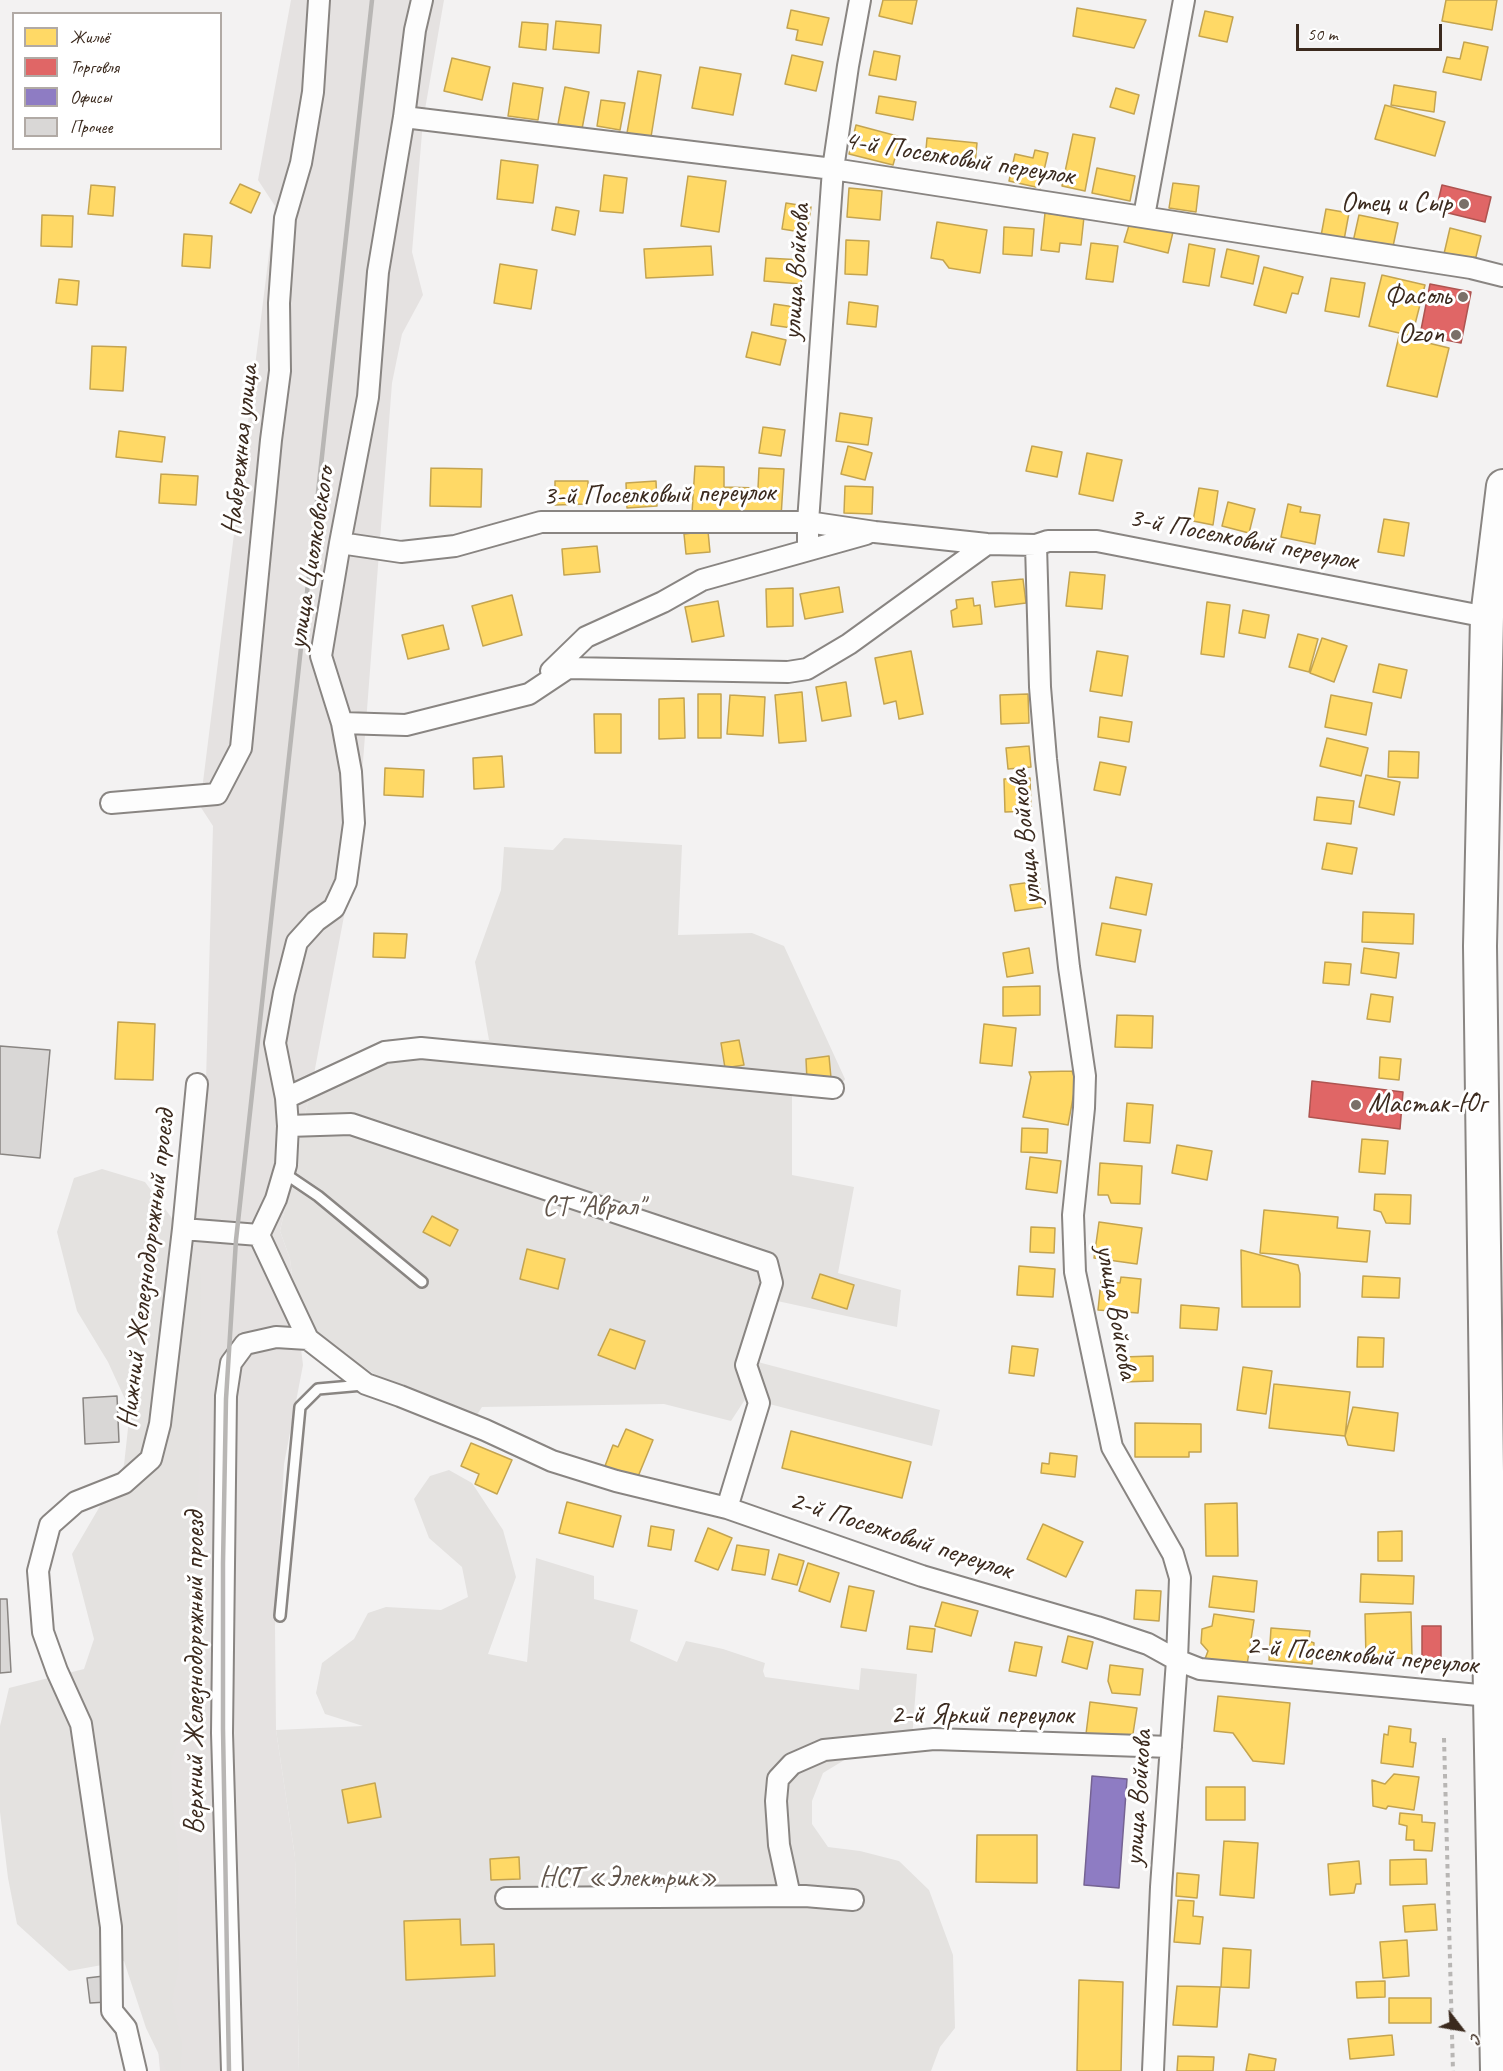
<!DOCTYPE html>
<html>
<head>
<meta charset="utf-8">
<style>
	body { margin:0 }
	#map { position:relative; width:1503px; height:2071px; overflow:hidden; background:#f3f2f2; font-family:Caveat,sans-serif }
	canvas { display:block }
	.legend { position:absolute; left:12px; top:12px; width:210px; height:138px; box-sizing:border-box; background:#fff; border:2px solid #b1aaa5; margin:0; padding:8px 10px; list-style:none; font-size:18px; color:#3b2a1e }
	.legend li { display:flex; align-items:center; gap:12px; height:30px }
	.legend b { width:30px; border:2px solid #b1aaa5 }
	.north { position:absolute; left:1431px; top:1999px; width:60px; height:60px; -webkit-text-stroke:4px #fff; paint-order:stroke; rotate:121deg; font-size:16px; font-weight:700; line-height:24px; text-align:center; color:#3b2a1e }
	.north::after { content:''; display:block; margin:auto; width:21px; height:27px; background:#3b2a1e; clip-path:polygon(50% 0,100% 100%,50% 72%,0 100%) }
	.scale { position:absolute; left:1296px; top:24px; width:146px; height:27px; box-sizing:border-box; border:3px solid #3b2a1e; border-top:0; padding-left:8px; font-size:18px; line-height:21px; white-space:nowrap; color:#3b2a1e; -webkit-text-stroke:4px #fff; paint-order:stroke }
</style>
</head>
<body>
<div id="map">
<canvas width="1503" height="2071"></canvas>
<ul class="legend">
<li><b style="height:16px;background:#ffd966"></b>Жильё</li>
<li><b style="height:16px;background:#e06666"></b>Торговля</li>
<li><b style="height:16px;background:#8e7cc3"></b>Офисы</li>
<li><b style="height:16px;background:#d9d7d6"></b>Прочее</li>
</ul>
<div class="north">С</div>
<div class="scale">50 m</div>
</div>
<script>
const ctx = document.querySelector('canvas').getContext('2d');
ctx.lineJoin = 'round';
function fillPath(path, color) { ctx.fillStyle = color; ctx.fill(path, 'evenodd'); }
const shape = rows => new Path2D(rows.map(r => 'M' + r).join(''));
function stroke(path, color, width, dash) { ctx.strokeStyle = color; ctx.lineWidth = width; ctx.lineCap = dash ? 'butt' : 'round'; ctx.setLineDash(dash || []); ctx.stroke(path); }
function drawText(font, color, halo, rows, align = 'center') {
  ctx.font = font + ' Caveat,sans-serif'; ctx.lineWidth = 6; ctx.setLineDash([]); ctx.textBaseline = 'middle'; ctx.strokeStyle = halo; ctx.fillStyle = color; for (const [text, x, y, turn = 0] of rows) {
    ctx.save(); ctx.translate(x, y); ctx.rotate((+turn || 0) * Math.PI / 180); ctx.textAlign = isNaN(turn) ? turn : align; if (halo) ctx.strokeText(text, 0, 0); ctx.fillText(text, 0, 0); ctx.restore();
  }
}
fillPath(shape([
	[291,0,444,0,423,121,412,252,423,295,402,334,392,383,356,853,314,1074,280,1231,290,1259,303,1365,284,1464,275,1626,276,1730,295,1857,299,2071,160,2071,156,2026,177,1262,206,1081,213,826,200,806,275,206,258,180]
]), '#e5e2e1');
fillPath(shape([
	[564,838,682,845,678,935,752,933,784,946,845,1079,841,1086,792,1084,792,1175,854,1187,838,1273,901,1290,897,1327,768,1299,754,1361,940,1410,932,1446,746,1398,731,1421,664,1404,482,1407,475,1418,397,1389,298,1324,290,1259,280,1231,314,1074,389,1039,489,1040,475,962,501,890,504,847,553,850],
	[102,1169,145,1182,174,1221,201,1275,199,1477,190,1583,193,1703,171,1760,172,1799,179,1865,177,1910,179,1964,172,2002,182,2043,180,2071,167,2071,146,2028,124,1961,69,1971,17,1924,8,1878,0,1812,0,1726,9,1688,84,1669,94,1639,72,1554,124,1465,130,1410,108,1362,77,1311,57,1232,74,1178],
	[449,1470,472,1483,503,1530,516,1577,488,1654,527,1662,536,1558,594,1576,594,1599,638,1610,630,1641,677,1662,686,1641,723,1649,765,1663,763,1671,765,1677,859,1690,861,1668,917,1674,911,1752,846,1759,823,1773,812,1801,812,1824,828,1847,860,1851,899,1861,929,1890,953,1955,955,2028,940,2047,931,2071,299,2071,295,1857,276,1730,363,1726,325,1714,316,1693,322,1663,354,1639,368,1613,386,1607,441,1610,468,1597,462,1567,429,1538,414,1499,430,1476]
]), '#e4e2e0');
const homes = shape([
	[883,0,917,0,912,24,879,16,883,0],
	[1446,0,1497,0,1492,30,1442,21,1446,0],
	[1077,8,1146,20,1134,48,1073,36,1077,8],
	[791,10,829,18,822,45,796,40,798,30,787,28,791,10],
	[1205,11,1233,17,1227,42,1199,36,1205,11],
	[556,21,601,25,599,53,553,49,556,21],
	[522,22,548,24,546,50,519,47,522,22],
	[1464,42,1488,47,1481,80,1443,72,1447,57,1460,59,1464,42],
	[874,51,900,56,896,80,869,75,874,51],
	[792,55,823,62,816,91,785,84,792,55],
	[452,58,490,67,482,100,444,91,452,58],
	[700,67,741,74,733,115,692,108,700,67],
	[638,71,661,75,651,137,627,133,638,71],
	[513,83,543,88,538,120,508,116,513,83],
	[1394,85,1436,92,1434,112,1391,105,1394,85],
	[565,87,589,92,582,129,558,124,565,87],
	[1116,88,1139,95,1134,114,1110,107,1116,88],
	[879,96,916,102,913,120,876,113,879,96],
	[601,100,625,103,620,130,597,126,601,100],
	[1385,105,1445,122,1435,156,1375,139,1385,105],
	[856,125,901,137,893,165,849,154,856,125],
	[1073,134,1095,138,1085,191,1062,186,1073,134],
	[927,138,977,143,975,165,925,161,927,138],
	[1035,150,1048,153,1040,188,1009,181,1015,154,1033,158,1035,150],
	[501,160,538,165,533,203,497,199,501,160],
	[1097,168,1135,176,1130,201,1092,193,1097,168],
	[604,175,627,178,623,213,600,211,604,175],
	[688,176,726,181,719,232,681,226,688,176],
	[1173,183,1199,186,1196,212,1169,208,1173,183],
	[240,184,260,193,251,213,230,203,240,184],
	[91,185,115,187,113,216,88,214,91,185],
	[849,188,882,191,880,220,847,217,849,188],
	[786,203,811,207,807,233,782,229,786,203],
	[556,207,579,211,575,235,552,230,556,207],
	[1326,209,1349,213,1344,240,1321,236,1326,209],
	[1045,213,1084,217,1081,245,1060,243,1059,252,1041,250,1045,213],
	[42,215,73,216,72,247,41,246,42,215],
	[1359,215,1398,223,1392,251,1353,242,1359,215],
	[937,222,987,230,980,273,949,268,943,260,931,258,937,222],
	[1130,222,1173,232,1168,253,1124,242,1130,222],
	[1004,227,1034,229,1032,256,1003,254,1004,227],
	[1450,228,1481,236,1474,265,1443,258,1450,228],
	[184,234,212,236,210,268,182,266,184,234],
	[846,240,869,241,867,275,845,274,846,240],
	[1091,243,1118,246,1113,282,1086,279,1091,243],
	[1189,244,1215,249,1209,286,1183,282,1189,244],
	[711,246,713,275,646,278,644,249,711,246],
	[1227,249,1259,256,1253,284,1221,277,1227,249],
	[766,258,803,260,801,284,764,281,766,258],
	[500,264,537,270,531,309,494,303,500,264],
	[1264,267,1303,277,1298,294,1292,293,1286,313,1254,305,1264,267],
	[1382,275,1425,285,1412,336,1369,326,1382,275],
	[1331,278,1365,283,1359,317,1325,311,1331,278],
	[59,279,79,281,77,305,56,303,59,279],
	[849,302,878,306,876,327,847,324,849,302],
	[774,304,802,308,799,329,771,325,774,304],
	[752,332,786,340,780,365,746,357,752,332],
	[1399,336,1449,348,1437,397,1387,386,1399,336],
	[92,346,126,347,123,391,90,389,92,346],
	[840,413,872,418,868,445,836,441,840,413],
	[763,427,785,430,781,456,759,453,763,427],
	[119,431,165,437,162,462,116,457,119,431],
	[848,446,872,453,865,480,841,474,848,446],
	[1032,446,1062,452,1057,477,1026,471,1032,446],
	[1087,453,1122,460,1113,501,1079,494,1087,453],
	[695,466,724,467,724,487,758,488,759,468,784,469,781,517,692,513,695,466],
	[431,468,482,469,481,507,430,506,431,468],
	[161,474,198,476,196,505,159,503,161,474],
	[555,481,588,481,588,504,555,505,555,481],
	[656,481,657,506,627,508,626,483,656,481],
	[845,486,873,487,872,514,844,513,845,486],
	[1199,488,1218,491,1213,525,1193,521,1199,488],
	[1228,502,1255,509,1249,533,1222,526,1228,502],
	[1288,504,1301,507,1300,512,1320,515,1315,544,1281,537,1288,504],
	[1384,519,1409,523,1404,556,1378,552,1384,519],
	[708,531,710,552,686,554,684,534,708,531],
	[597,546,600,572,564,575,562,549,597,546],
	[1070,572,1105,575,1102,609,1066,606,1070,572],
	[1023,579,1026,603,995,607,992,582,1023,579],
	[839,587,843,612,805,619,800,594,839,587],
	[793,588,793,626,767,627,766,589,793,588],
	[512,595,522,635,483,646,472,606,512,595],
	[973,598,974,606,980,605,982,624,953,627,951,611,957,608,956,600,973,598],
	[718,601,724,636,692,642,685,607,718,601],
	[1207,602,1230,605,1224,657,1201,654,1207,602],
	[1243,610,1269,615,1265,638,1239,633,1243,610],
	[443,625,449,649,408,659,402,635,443,625],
	[1298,634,1318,639,1309,672,1289,667,1298,634],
	[1322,638,1347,646,1334,682,1310,673,1322,638],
	[911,651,923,714,899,719,896,701,884,704,875,658,911,651],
	[1097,651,1128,656,1122,696,1090,691,1097,651],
	[1379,664,1407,670,1401,698,1373,692,1379,664],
	[846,682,851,716,822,721,816,687,846,682],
	[802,692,806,741,779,743,775,695,802,692],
	[698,694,721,694,721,738,698,738,698,694],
	[1028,694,1029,723,1001,724,1000,695,1028,694],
	[730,695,765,697,763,736,727,734,730,695],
	[1331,695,1372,703,1366,735,1325,727,1331,695],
	[684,698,685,738,659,739,659,699,684,698],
	[594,714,621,714,621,753,595,753,594,714],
	[1100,717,1132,722,1129,742,1098,737,1100,717],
	[1327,738,1368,748,1361,776,1320,766,1327,738],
	[1029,746,1031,767,1008,769,1006,748,1029,746],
	[1389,751,1419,752,1418,778,1388,777,1389,751],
	[502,756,504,787,474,789,473,758,502,756],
	[1100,762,1126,767,1120,795,1094,790,1100,762],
	[385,768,424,770,423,797,384,795,385,768],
	[1366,775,1400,782,1394,815,1359,807,1366,775],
	[1030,778,1031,811,1005,812,1004,779,1030,778],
	[1317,797,1354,801,1351,824,1314,820,1317,797],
	[1327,843,1357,848,1352,874,1322,869,1327,843],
	[1116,877,1152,884,1146,915,1110,908,1116,877],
	[1039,881,1043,907,1015,911,1010,885,1039,881],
	[1363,912,1414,914,1413,944,1362,942,1363,912],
	[1102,923,1141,930,1135,962,1096,955,1102,923],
	[374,933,407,934,405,958,373,957,374,933],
	[1029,948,1033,973,1007,977,1003,953,1029,948],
	[1364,948,1399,953,1396,978,1361,973,1364,948],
	[1325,962,1351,964,1349,985,1323,983,1325,962],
	[1040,986,1040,1015,1003,1016,1003,987,1040,986],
	[1371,994,1393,997,1390,1022,1367,1019,1371,994],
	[1117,1015,1153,1016,1152,1048,1115,1047,1117,1015],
	[118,1022,155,1024,153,1080,115,1079,118,1022],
	[984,1024,1016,1028,1012,1066,980,1063,984,1024],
	[739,1040,744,1065,725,1068,721,1043,739,1040],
	[829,1056,831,1078,807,1081,806,1059,829,1056],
	[1380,1057,1401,1059,1399,1080,1379,1078,1380,1057],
	[1072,1071,1076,1082,1068,1125,1023,1117,1031,1077,1029,1072,1072,1071],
	[1127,1103,1153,1105,1150,1143,1124,1141,1127,1103],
	[1022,1128,1048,1129,1047,1153,1021,1152,1022,1128],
	[1362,1139,1388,1141,1385,1174,1359,1172,1362,1139],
	[1177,1145,1212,1151,1207,1180,1172,1173,1177,1145],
	[1030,1157,1061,1161,1057,1193,1026,1189,1030,1157],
	[1100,1163,1142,1166,1140,1204,1111,1203,1108,1195,1098,1195,1100,1163],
	[1375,1194,1411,1195,1410,1224,1386,1223,1381,1212,1374,1210,1375,1194],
	[1264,1210,1338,1217,1337,1228,1370,1231,1367,1262,1260,1253,1264,1210],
	[432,1216,458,1230,450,1246,423,1232,432,1216],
	[1099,1222,1142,1228,1137,1264,1094,1258,1099,1222],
	[1031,1227,1055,1228,1054,1253,1030,1252,1031,1227],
	[527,1249,565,1259,558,1289,520,1279,527,1249],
	[1241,1250,1298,1265,1300,1274,1300,1307,1242,1307,1241,1250],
	[1019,1266,1055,1269,1053,1297,1017,1295,1019,1266],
	[820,1274,854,1285,847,1309,812,1298,820,1274],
	[1363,1276,1400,1278,1399,1298,1362,1297,1363,1276],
	[1121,1277,1141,1279,1138,1313,1098,1310,1101,1281,1120,1283,1121,1277],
	[1181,1305,1219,1308,1217,1330,1180,1328,1181,1305],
	[610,1329,645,1341,635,1369,598,1355,610,1329],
	[1358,1337,1384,1338,1383,1367,1357,1367,1358,1337],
	[1012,1346,1038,1349,1034,1376,1009,1373,1012,1346],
	[1153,1356,1153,1381,1122,1382,1122,1357,1153,1356],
	[1243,1367,1272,1371,1266,1414,1237,1410,1243,1367],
	[1274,1384,1350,1392,1345,1436,1269,1428,1274,1384],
	[1353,1407,1398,1413,1394,1451,1348,1445,1345,1436,1353,1407],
	[1135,1423,1201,1424,1201,1452,1189,1452,1189,1457,1135,1457,1135,1423],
	[626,1429,653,1440,637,1479,605,1466,613,1445,618,1447,626,1429],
	[791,1431,911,1462,902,1498,782,1468,791,1431],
	[471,1443,512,1460,497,1494,475,1484,479,1474,461,1466,471,1443],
	[1050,1453,1077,1456,1075,1477,1041,1473,1042,1463,1049,1464,1050,1453],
	[567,1502,621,1516,613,1547,559,1533,567,1502],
	[1237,1503,1238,1556,1206,1556,1205,1504,1237,1503],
	[1043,1524,1083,1542,1066,1577,1027,1559,1043,1524],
	[651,1526,674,1530,671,1550,648,1546,651,1526],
	[708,1528,732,1538,718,1570,695,1561,708,1528],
	[1402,1531,1402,1561,1378,1561,1378,1532,1402,1531],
	[737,1545,769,1550,765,1575,732,1570,737,1545],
	[779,1554,804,1561,797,1585,772,1579,779,1554],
	[808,1563,839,1573,830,1602,799,1591,808,1563],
	[1361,1574,1414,1576,1413,1604,1360,1602,1361,1574],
	[1213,1576,1257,1581,1254,1612,1209,1607,1213,1576],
	[849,1586,874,1591,866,1631,841,1627,849,1586],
	[1136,1590,1161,1591,1159,1621,1134,1619,1136,1590],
	[942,1602,978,1611,971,1636,935,1626,942,1602],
	[1411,1612,1412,1658,1366,1659,1365,1614,1411,1612],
	[1214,1614,1254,1620,1247,1665,1205,1659,1208,1651,1201,1643,1202,1629,1212,1626,1214,1614],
	[910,1626,935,1629,932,1652,907,1649,910,1626],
	[1271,1628,1310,1631,1309,1641,1314,1643,1312,1664,1269,1660,1271,1628],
	[1068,1636,1093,1642,1087,1669,1062,1662,1068,1636],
	[1015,1642,1042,1647,1036,1676,1009,1671,1015,1642],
	[1110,1665,1143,1669,1140,1695,1112,1693,1108,1681,1110,1665],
	[1218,1696,1290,1703,1284,1764,1253,1761,1233,1733,1214,1731,1218,1696],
	[1090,1702,1137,1708,1132,1740,1086,1734,1090,1702],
	[1389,1726,1411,1729,1410,1742,1416,1743,1413,1767,1381,1763,1384,1734,1388,1735,1389,1726],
	[1394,1774,1419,1777,1414,1810,1388,1806,1386,1809,1373,1806,1372,1780,1385,1784,1394,1774],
	[375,1783,381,1817,348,1823,342,1790,375,1783],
	[1206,1787,1245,1787,1245,1820,1206,1820,1206,1787],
	[1400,1813,1422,1815,1422,1822,1435,1823,1432,1851,1414,1850,1414,1840,1406,1840,1407,1826,1399,1824,1400,1813],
	[977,1835,1037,1835,1037,1883,976,1882,977,1835],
	[1224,1841,1258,1843,1254,1898,1220,1895,1224,1841],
	[519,1857,520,1879,491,1880,490,1859,519,1857],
	[1426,1859,1427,1884,1390,1885,1390,1860,1426,1859],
	[1359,1861,1361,1884,1356,1884,1354,1893,1330,1895,1328,1864,1359,1861],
	[1177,1873,1199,1875,1197,1898,1176,1896,1177,1873],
	[1178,1900,1194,1901,1193,1916,1203,1917,1200,1944,1174,1942,1178,1900],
	[1435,1904,1437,1930,1405,1932,1403,1906,1435,1904],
	[460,1919,461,1945,494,1944,495,1976,406,1980,404,1921,460,1919],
	[1407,1940,1409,1976,1383,1978,1380,1942,1407,1940],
	[1223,1948,1251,1950,1249,1988,1221,1987,1223,1948],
	[1079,1980,1123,1982,1121,2071,1077,2071,1079,1980],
	[1385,1981,1385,1997,1357,1998,1356,1982,1385,1981],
	[1177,1986,1220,1987,1217,2027,1173,2025,1177,1986],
	[1389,1998,1431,1998,1431,2023,1389,2023,1389,1998],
	[1392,2035,1394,2055,1350,2059,1348,2039,1392,2035],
	[1249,2054,1276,2059,1274,2071,1246,2071,1249,2054],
	[1178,2056,1214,2057,1213,2071,1177,2071,1178,2056]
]);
fillPath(homes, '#ffd966');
stroke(homes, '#c4a450', 1.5);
const shops = shape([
	[1442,185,1491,197,1485,222,1436,210,1442,185],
	[1430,284,1471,292,1461,343,1420,335,1430,284],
	[1312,1081,1403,1092,1400,1129,1309,1117,1312,1081],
	[1422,1626,1441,1626,1441,1666,1422,1667,1422,1626]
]);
fillPath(shops, '#e06666');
stroke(shops, '#ae5450', 1.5);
const offices = shape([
	[1092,1776,1127,1779,1119,1888,1084,1885,1092,1776]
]);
fillPath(offices, '#8e7cc3');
stroke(offices, '#756392', 1.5);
const building = shape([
	[0,1046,50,1050,40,1158,0,1154,0,1046],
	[117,1396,119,1442,85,1444,83,1398,117,1396],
	[0,1599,7,1599,11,1672,0,1673,0,1599],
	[104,1976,107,2002,90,2003,87,1978,104,1976]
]);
fillPath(building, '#d9d7d6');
stroke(building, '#898582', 1.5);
const lane = shape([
	[284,1173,318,1196,422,1282],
	[280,1616,300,1407,318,1389,363,1385]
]);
const street = shape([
	[422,0,415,30,404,117,378,272,368,397,340,543,321,656,342,723,351,772,354,823,346,882,334,908,316,921,297,942,284,993,275,1043,286,1098,288,1126,286,1165,276,1199,259,1235,308,1339,366,1384,400,1396,485,1430,552,1461,616,1481,727,1508,922,1576,1097,1627,1148,1644,1177,1660,1200,1669,1500,1697],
	[404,117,833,169,1471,268,1503,276],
	[1144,216,1184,0],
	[340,543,401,552,455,546,541,522,808,522,875,532,987,544,1036,545,1048,541,1097,541,1487,617],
	[1036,545,1040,687,1046,759,1069,967,1085,1076,1084,1108,1073,1215,1075,1272,1112,1447,1173,1554,1180,1578,1177,1660,1161,1887,1153,2071],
	[808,550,808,522,833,169,848,66,860,0],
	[551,671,586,637,663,602,702,580,866,534],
	[342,723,406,725,529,694,568,668,788,672,807,669,849,644,987,544],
	[111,803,217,794,241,748,271,440,280,371,279,303,285,218,301,163,313,92,319,0],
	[286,1098,385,1052,421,1048,833,1088],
	[288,1126,351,1124,767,1263,772,1283,746,1365,759,1403,727,1508],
	[183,1229,259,1235],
	[790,1896,779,1845,776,1801,778,1779,792,1764,824,1750,934,1739,1171,1747],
	[506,1898,805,1896,853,1900],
	[136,2071,126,2028,112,2011,111,1927,81,1724,57,1671,43,1632,38,1571,50,1525,76,1502,124,1483,151,1459,160,1424,183,1229,197,1084],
	[232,2071,222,1733,226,1396,231,1363,245,1344,276,1337,308,1339]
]);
const primary = shape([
	[1497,2071,1490,1697,1480,946,1487,617,1503,486]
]);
stroke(lane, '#898582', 14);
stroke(street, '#898582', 24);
stroke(primary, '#898582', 36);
stroke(shape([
	[1444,1738,1453,2071]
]), '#b8b6b4', 4, [4.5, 4.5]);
stroke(lane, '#fdfdfd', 9);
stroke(street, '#fdfdfd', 20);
stroke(primary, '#fdfdfd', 32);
stroke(shape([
	[229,2071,223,1729,223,1563,226,1399,236,1240,372,0]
]), '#b8b6b4', 4.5);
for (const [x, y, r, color] of [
	[1464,204,6,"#7b7068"],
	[1463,297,6,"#7b7068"],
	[1456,335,6,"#7b7068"],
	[1356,1105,6,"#7b7068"]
]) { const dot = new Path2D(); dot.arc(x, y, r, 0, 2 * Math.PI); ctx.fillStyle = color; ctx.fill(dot); stroke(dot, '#fff', 2); }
drawText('28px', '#3b2a1e', '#fff', [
	["4-й Поселковый переулок",959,159,9],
	["улица Войкова",797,272,-86],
	["Набережная улица",241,450,-84],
	["3-й Поселковый переулок",659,495,-1],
	["3-й Поселковый переулок",1243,540,11],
	["улица Циолковского",312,558,-81],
	["улица Войкова",1026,837,-96],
	["Нижний Железнодорожный проезд",147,1269,-83],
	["улица Войкова",1116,1312,80],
	["2-й Поселковый переулок",901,1536,18],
	["2-й Поселковый переулок",1362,1656,5],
	["Верхний Железнодорожный проезд",196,1673,-90],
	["2-й Яркий переулок",982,1716],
	["улица Войкова",1139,1798,-86]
]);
drawText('28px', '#3b2a1e', '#fff', [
	["Отец и Сыр",1452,204],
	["Фасоль",1451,297],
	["Ozon",1444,335],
	["Мастак-Юг",1368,1105,"left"]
], 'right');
drawText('28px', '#62554b', '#fff', [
	["СТ \"Аврал\"",593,1208],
	["НСТ «Электрик»",628,1879]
]);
</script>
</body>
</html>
